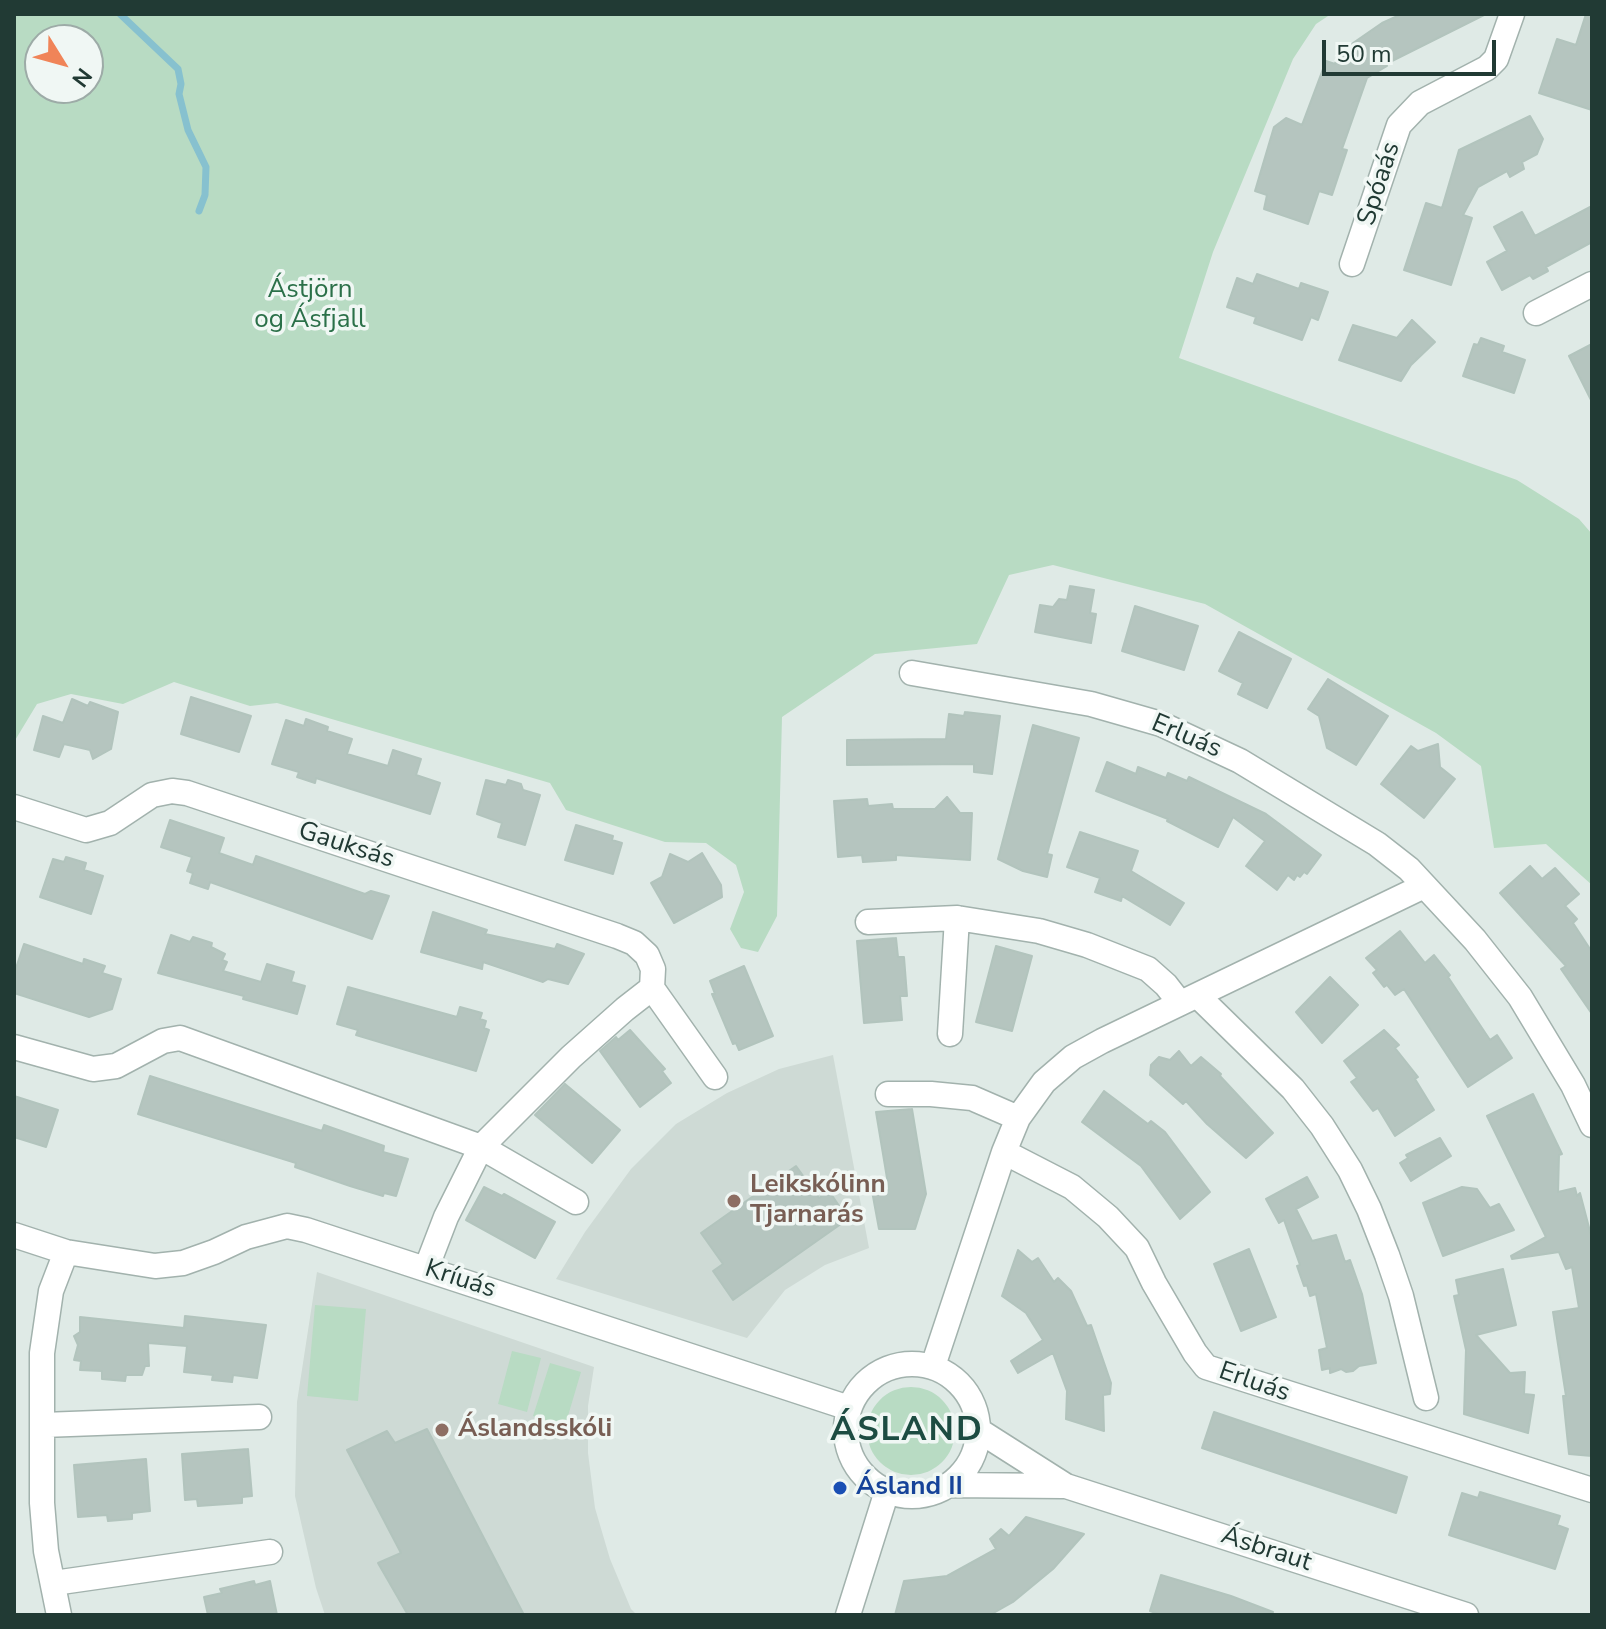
<!DOCTYPE html>
<html>
<head>
<meta charset="utf-8">
<style>
	body { margin:0 }
	#map { position:relative; width:1606px; height:1629px; overflow:hidden; background:#dfeae6; font-family:"Nunito Sans",sans-serif }
	canvas { display:block }
	.frame { position:absolute; inset:0; border:16px solid #213a34; pointer-events:none }
	.north { position:absolute; left:24px; top:24px; width:80px; height:80px; box-sizing:border-box; background:#f0f7f4; border:2px solid #9daba7; border-radius:50%; rotate:127deg; font-size:22px; font-weight:700; line-height:32px; text-align:center; color:#213a34 }
	.north::after { content:''; display:block; margin:auto; width:28px; height:36px; background:#f08458; clip-path:polygon(50% 0,100% 100%,50% 72%,0 100%) }
	.scale { position:absolute; left:1322px; top:40px; width:174px; height:36px; box-sizing:border-box; border:4px solid #213a34; border-top:0; padding-left:10px; font-size:24px; line-height:28px; white-space:nowrap; color:#213a34; -webkit-text-stroke:6px #f0f7f4; paint-order:stroke }
</style>
</head>
<body>
<div id="map">
<canvas width="1606" height="1629"></canvas>
<div class="frame"></div>
<div class="north">N</div>
<div class="scale">50 m</div>
</div>
<script>
const ctx = document.querySelector('canvas').getContext('2d');
ctx.lineJoin = 'round';
function fillPath(path, color) { ctx.fillStyle = color; ctx.fill(path, 'evenodd'); }
const shape = rows => new Path2D(rows.map(r => 'M' + r).join(''));
function stroke(path, color, width, dash) { ctx.strokeStyle = color; ctx.lineWidth = width; ctx.lineCap = dash ? 'butt' : 'round'; ctx.setLineDash(dash || []); ctx.stroke(path); }
function drawText(font, color, halo, rows, align = 'center') {
  ctx.font = font + ' "Nunito Sans",sans-serif'; ctx.lineWidth = 7; ctx.setLineDash([]); ctx.textBaseline = 'middle'; ctx.strokeStyle = halo; ctx.fillStyle = color; for (const [text, x, y, turn = 0] of rows) {
    ctx.save(); ctx.translate(x, y); ctx.rotate((+turn || 0) * Math.PI / 180); ctx.textAlign = isNaN(turn) ? turn : align; if (halo) ctx.strokeText(text, 0, 0); ctx.fillText(text, 0, 0); ctx.restore();
  }
}
fillPath(shape([
	[833,1055,869,1248,825,1265,785,1290,747,1338,556,1279,585,1232,631,1169,676,1124,727,1093,779,1069],
	[317,1272,594,1367,588,1406,588,1453,595,1508,610,1559,631,1609,637,1615,325,1615,316,1588,295,1496,297,1402]
]), '#cedad5');
fillPath(shape([
	[14,14,1331,14,1316,24,1293,59,1213,252,1179,358,1517,480,1579,519,1592,534,1592,885,1546,844,1494,848,1481,766,1436,733,1205,604,1053,565,1009,575,977,644,875,654,782,717,777,916,758,952,741,948,730,929,744,892,736,865,706,843,665,842,566,810,550,783,277,703,250,706,174,682,123,704,71,694,37,704,14,742],
	[40,40,88,40,88,88,40,88],
	[315,1305,366,1309,358,1401,307,1396],
	[512,1351,541,1358,527,1412,498,1404],
	[550,1363,581,1372,565,1426,533,1416],
	'867 1431a44 44 0 1 1 88 0a44 44 0 1 1-88 0Z'
]), '#b8dbc3');
stroke(shape([
	[120,14,178,69,181,84,179,94,188,130,206,167,205,195,199,211]
]), '#87c1cf', 7);
const building = shape([
	[1402,14,1486,14,1386,64,1387,66,1367,78,1342,149,1347,150,1332,195,1319,191,1308,224,1264,209,1267,195,1255,191,1274,127,1286,118,1302,125,1326,61,1335,64,1340,52,1382,23,1402,14],
	[1586,14,1592,14,1592,110,1539,93,1557,39,1576,45,1586,14],
	[1530,116,1543,139,1537,154,1522,162,1524,169,1510,177,1507,171,1478,187,1463,215,1472,218,1451,285,1404,270,1426,203,1442,208,1459,150,1530,116],
	[1592,206,1592,242,1546,267,1548,271,1533,279,1530,275,1502,290,1487,262,1507,251,1494,227,1522,212,1535,236,1592,206],
	[1257,274,1299,289,1301,283,1328,292,1318,320,1311,317,1302,340,1254,323,1256,317,1227,307,1237,278,1253,284,1257,274],
	[1412,320,1435,342,1411,365,1401,381,1339,360,1353,325,1397,338,1412,320],
	[1481,338,1504,346,1502,352,1525,360,1514,393,1463,376,1474,344,1478,345,1481,338],
	[1592,344,1592,402,1569,356,1592,344],
	[1070,586,1094,590,1090,613,1096,614,1091,643,1035,632,1040,605,1053,607,1059,599,1067,600,1070,586],
	[1135,606,1198,626,1184,670,1122,651,1135,606],
	[1239,632,1291,659,1267,708,1238,694,1243,683,1219,671,1239,632],
	[1328,679,1388,716,1356,765,1327,748,1319,716,1308,709,1328,679],
	[191,697,251,716,239,752,181,734,191,697],
	[72,699,88,706,90,702,118,712,111,749,93,759,90,750,64,744,59,757,34,750,43,716,63,723,72,699],
	[965,712,1000,716,992,774,974,772,974,764,847,765,847,740,946,739,949,714,964,716,965,712],
	[306,719,328,727,327,731,352,739,347,754,388,766,393,750,421,759,416,775,440,783,430,814,316,778,315,783,297,777,299,772,272,764,286,720,304,726,306,719],
	[1033,725,1079,738,1047,854,1052,855,1047,877,1023,871,998,859,1033,725],
	[1438,744,1440,767,1455,779,1424,818,1381,784,1411,746,1418,751,1438,744],
	[1107,762,1136,774,1138,767,1166,778,1168,773,1187,781,1189,777,1266,814,1321,855,1307,874,1304,872,1300,877,1297,875,1294,880,1288,875,1277,890,1246,866,1265,841,1233,817,1218,847,1167,821,1168,819,1096,791,1107,762],
	[486,780,506,785,508,780,521,784,523,790,540,795,525,845,498,837,502,823,477,814,486,780],
	[947,797,960,813,972,813,970,860,896,855,896,860,863,862,862,855,838,857,834,801,867,799,868,806,892,804,893,809,935,809,947,797],
	[170,820,224,838,219,853,253,865,256,856,365,894,371,891,389,896,372,939,210,882,208,889,190,883,193,873,187,871,192,857,161,847,170,820],
	[576,825,613,836,612,840,622,843,613,874,565,860,576,825],
	[1080,832,1138,851,1131,871,1184,903,1170,925,1122,896,1121,901,1095,892,1100,878,1067,867,1080,832],
	[702,853,721,885,722,897,674,923,651,883,662,877,670,854,688,862,702,853],
	[66,857,86,863,84,870,103,876,91,914,40,897,53,859,64,862,66,857],
	[1530,866,1542,879,1555,868,1579,894,1565,906,1577,919,1573,923,1592,952,1592,1014,1561,969,1566,966,1500,893,1530,866],
	[433,912,487,930,485,934,555,949,557,944,584,954,568,984,548,979,543,982,483,962,482,969,421,952,433,912],
	[1400,931,1425,963,1434,955,1450,975,1448,977,1490,1040,1497,1035,1512,1058,1468,1087,1404,989,1395,995,1387,985,1384,987,1373,973,1377,970,1366,958,1400,931],
	[171,935,190,942,193,937,212,943,211,947,225,954,222,960,227,962,223,971,261,982,267,964,294,972,291,982,305,986,297,1014,243,999,244,996,158,973,171,935],
	[896,938,898,957,904,957,907,996,900,996,902,1020,864,1023,857,941,896,938],
	[24,944,83,964,84,959,105,966,102,973,121,979,112,1009,89,1017,14,993,14,974,24,944],
	[996,946,1032,956,1012,1031,976,1022,996,946],
	[744,966,773,1036,739,1050,736,1043,733,1044,712,994,715,994,710,981,744,966],
	[1330,977,1358,1005,1322,1043,1296,1012,1330,977],
	[348,987,457,1017,460,1007,482,1013,480,1019,486,1021,484,1028,489,1030,476,1071,356,1035,358,1030,337,1024,348,987],
	[630,1030,665,1069,662,1071,671,1083,640,1107,600,1051,616,1037,618,1040,630,1030],
	[1384,1030,1399,1045,1395,1048,1418,1077,1415,1079,1434,1110,1395,1136,1378,1108,1373,1111,1351,1082,1357,1078,1344,1061,1384,1030],
	[1179,1051,1191,1066,1201,1057,1221,1074,1220,1076,1273,1133,1246,1158,1207,1124,1186,1101,1183,1104,1150,1075,1151,1065,1159,1057,1170,1060,1179,1051],
	[150,1076,322,1131,324,1125,384,1146,383,1152,408,1159,396,1196,384,1193,383,1196,350,1186,295,1167,296,1163,138,1114,150,1076],
	[565,1084,620,1130,592,1163,535,1115,565,1084],
	[1104,1091,1148,1124,1151,1121,1165,1132,1210,1192,1180,1219,1141,1166,1082,1122,1104,1091],
	[1533,1094,1562,1154,1559,1155,1558,1192,1575,1188,1577,1196,1580,1193,1592,1239,1592,1456,1569,1454,1563,1396,1566,1396,1553,1312,1579,1308,1572,1267,1566,1269,1559,1252,1512,1259,1511,1256,1546,1237,1487,1116,1533,1094],
	[14,1096,58,1110,46,1147,14,1137,14,1096],
	[912,1109,926,1194,915,1229,879,1229,872,1191,889,1190,876,1112,912,1109],
	[1440,1138,1451,1156,1411,1181,1400,1163,1408,1158,1406,1155,1440,1138],
	[796,1166,819,1198,829,1191,848,1219,733,1300,713,1271,723,1264,701,1233,796,1166],
	[1307,1177,1318,1197,1296,1209,1312,1241,1336,1235,1345,1262,1350,1260,1362,1294,1376,1363,1359,1366,1353,1371,1346,1372,1341,1369,1330,1373,1330,1368,1322,1370,1319,1350,1327,1348,1316,1294,1310,1296,1307,1285,1304,1286,1297,1266,1300,1265,1284,1220,1279,1223,1266,1199,1307,1177],
	[484,1187,502,1196,504,1194,555,1222,535,1258,466,1220,484,1187],
	[1462,1187,1477,1189,1490,1208,1499,1204,1514,1230,1443,1256,1423,1203,1462,1187],
	[1249,1249,1276,1317,1241,1331,1214,1264,1249,1249],
	[1018,1250,1032,1262,1038,1258,1054,1282,1058,1278,1071,1291,1087,1326,1091,1325,1111,1383,1110,1394,1103,1395,1104,1431,1066,1419,1067,1391,1053,1353,1018,1373,1011,1361,1043,1340,1026,1313,1002,1296,1018,1250],
	[1503,1269,1516,1325,1476,1335,1510,1373,1525,1372,1524,1394,1534,1395,1528,1433,1464,1414,1466,1350,1454,1296,1459,1295,1456,1280,1503,1269],
	[185,1316,266,1325,257,1378,233,1375,232,1382,212,1380,213,1375,184,1372,187,1346,148,1343,149,1366,145,1366,142,1375,126,1375,125,1381,102,1379,102,1371,80,1370,81,1361,74,1360,78,1345,74,1336,80,1332,80,1317,184,1328,185,1316],
	[1214,1412,1407,1477,1396,1513,1202,1448,1214,1412],
	[427,1429,524,1615,408,1615,378,1563,401,1553,347,1450,387,1431,395,1443,427,1429],
	[248,1449,252,1496,242,1497,242,1503,198,1506,197,1499,185,1500,182,1454,248,1449],
	[146,1459,150,1511,132,1513,132,1519,108,1521,107,1515,78,1517,74,1465,146,1459],
	[1480,1492,1560,1516,1557,1525,1568,1529,1555,1569,1449,1535,1462,1493,1478,1498,1480,1492],
	[1026,1517,1084,1534,1053,1569,1013,1602,990,1615,895,1615,904,1581,947,1576,996,1549,990,1539,1001,1529,1009,1536,1026,1517],
	[1161,1575,1231,1596,1273,1612,1272,1615,1162,1615,1150,1611,1161,1575],
	[254,1581,255,1585,270,1581,277,1615,208,1615,204,1597,222,1593,220,1589,254,1581]
]);
fillPath(building, '#b5c5bf');
stroke(building, '#b2c4bd', 2);
const minor = shape([
	[1352,264,1399,125,1420,103,1487,68,1496,59,1512,14],
	[1536,313,1592,284],
	[912,673,1091,704,1161,724,1240,761,1377,844,1409,869,1475,940,1520,997,1573,1085,1592,1125],
	[14,807,86,830,110,823,152,795,172,791,187,793,617,936,634,943,647,955,653,969,652,988,715,1077],
	[868,922,957,918,1039,931,1087,945,1148,969,1166,985,1180,1003],
	[1198,996,1293,1089,1322,1126,1350,1170,1369,1209,1387,1255,1401,1296,1426,1398],
	[950,1034,957,918],
	[14,1047,93,1069,116,1066,163,1041,180,1038,481,1147,576,1202],
	[888,1094,931,1094,972,1098,1018,1118],
	[1004,1152,1072,1187,1108,1217,1137,1248,1154,1283,1195,1353,1206,1367,1592,1490],
	[14,1235,66,1252,155,1266,183,1263,214,1252,246,1237,287,1226,306,1230,849,1408],
	[426,1269,446,1217,481,1147,571,1057,625,1009,652,988],
	'846 1430a66 66 0 1 1 132 0a66 66 0 1 1-132 0Z',
	[933,1366,1004,1152,1018,1118,1044,1082,1073,1057,1102,1041,1424,886],
	[43,1425,259,1417],
	[978,1430,1066,1486,1466,1615],
	[949,1485,1063,1486],
	[54,1583,270,1552],
	[59,1615,46,1551,42,1503,42,1353,51,1291,66,1252],
	[848,1615,887,1491]
]);
stroke(minor, '#a2b2ad', 27);
stroke(minor, '#fff', 24);
for (const [x, y, r, color] of [
	[734,1201,8,"#8d6e63"],
	[442,1430,8,"#8d6e63"],
	[840,1488,8,"#1a4fb4"]
]) { const dot = new Path2D(); dot.arc(x, y, r, 0, 2 * Math.PI); ctx.fillStyle = color; ctx.fill(dot); stroke(dot, '#f0f7f4', 3); }
drawText('26px', '#213a34', '#f0f7f4', [
	["Spóaás",1380,184,-72],
	["Erluás",1186,737,23],
	["Gauksás",346,846,18],
	["Kríuás",460,1280,18],
	["Erluás",1254,1383,19],
	["Ásbraut",1266,1550,18]
]);
drawText('26px', '#2b7049', '#f0f7f4', [
	["Ástjörn",310,291],
	["og Ásfjall",310,321]
]);
drawText('bold 26px', '#785e54', '#f0f7f4', [
	["Leikskólinn",750,1186],
	["Tjarnarás",750,1216],
	["Áslandsskóli",458,1430]
], 'left');
drawText('bold 26px', '#164399', '#f0f7f4', [
	["Ásland II",856,1488]
], 'left');
ctx.letterSpacing = '2px';
drawText('bold 34px', '#1d4c42', '#f0f7f4', [
	["ÁSLAND",907,1432]
]);
ctx.letterSpacing = '0px';
</script>
</body>
</html>
